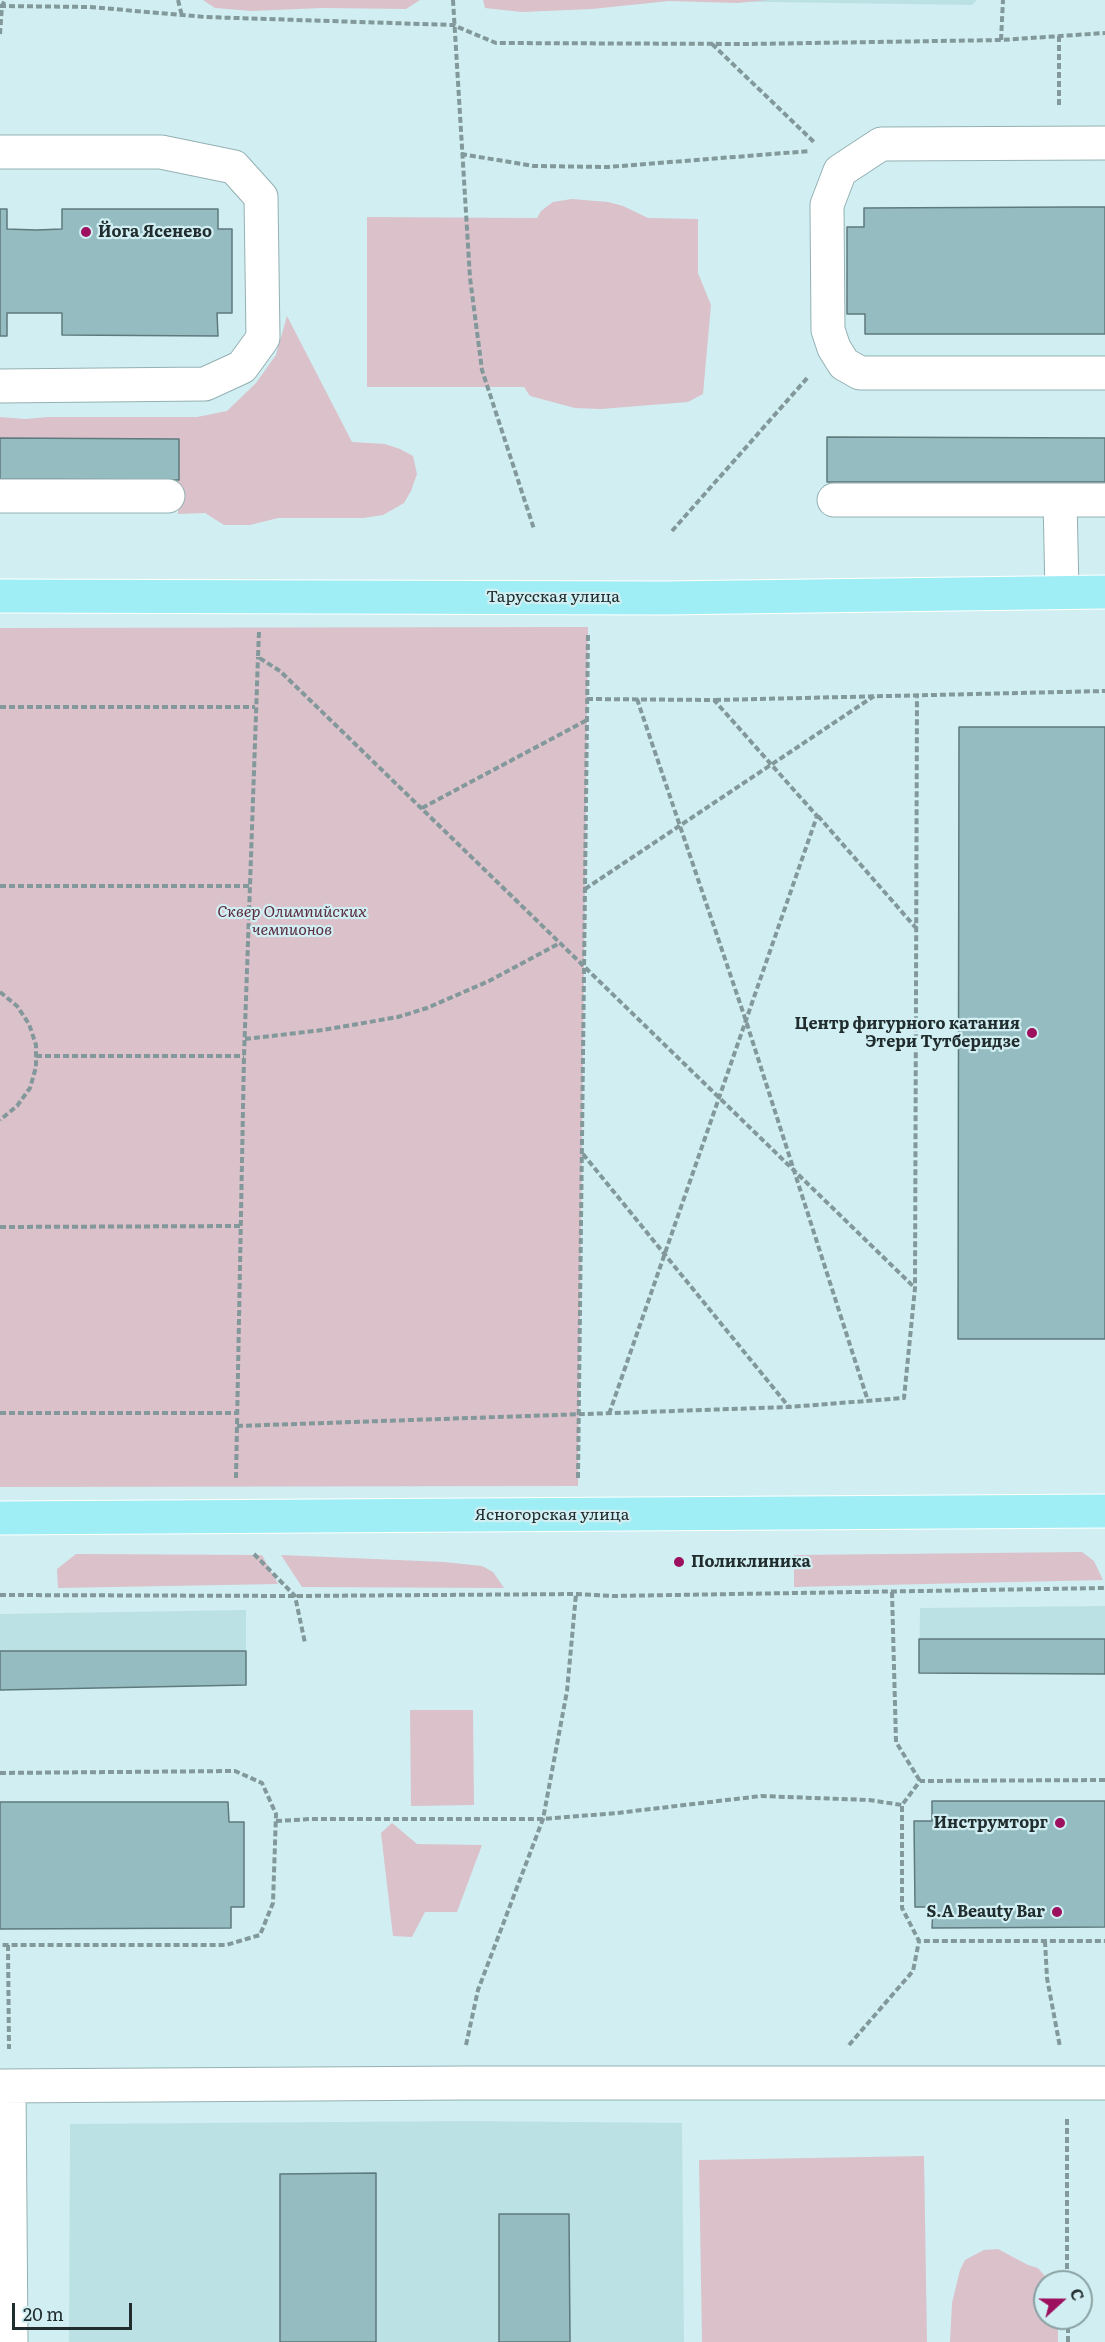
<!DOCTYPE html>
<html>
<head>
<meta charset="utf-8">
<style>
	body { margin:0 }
	#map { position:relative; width:1105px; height:2342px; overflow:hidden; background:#d1eff2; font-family:Literata,serif }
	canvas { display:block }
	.north { position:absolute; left:1033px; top:2270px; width:60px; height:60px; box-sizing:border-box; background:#d1eff2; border:2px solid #8aa1a3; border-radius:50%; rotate:69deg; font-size:16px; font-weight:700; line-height:24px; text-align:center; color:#202c2d }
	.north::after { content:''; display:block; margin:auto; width:21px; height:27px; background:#9d105f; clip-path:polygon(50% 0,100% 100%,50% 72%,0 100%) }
	.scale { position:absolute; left:12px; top:2303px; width:120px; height:27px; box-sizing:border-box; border:3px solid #202c2d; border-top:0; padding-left:8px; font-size:18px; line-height:21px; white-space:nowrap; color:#202c2d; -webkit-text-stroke:4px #d1eff2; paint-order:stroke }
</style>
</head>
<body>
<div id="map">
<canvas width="1105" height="2342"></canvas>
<div class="north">С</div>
<div class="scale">20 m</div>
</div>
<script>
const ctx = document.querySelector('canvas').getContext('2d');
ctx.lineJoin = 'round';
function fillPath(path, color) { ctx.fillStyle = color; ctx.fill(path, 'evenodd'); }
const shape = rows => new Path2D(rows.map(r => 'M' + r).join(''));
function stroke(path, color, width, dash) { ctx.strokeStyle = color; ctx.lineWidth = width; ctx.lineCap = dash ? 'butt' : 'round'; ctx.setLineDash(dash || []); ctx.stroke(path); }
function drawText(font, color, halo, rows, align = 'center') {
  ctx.font = font + ' Literata,serif'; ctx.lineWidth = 4.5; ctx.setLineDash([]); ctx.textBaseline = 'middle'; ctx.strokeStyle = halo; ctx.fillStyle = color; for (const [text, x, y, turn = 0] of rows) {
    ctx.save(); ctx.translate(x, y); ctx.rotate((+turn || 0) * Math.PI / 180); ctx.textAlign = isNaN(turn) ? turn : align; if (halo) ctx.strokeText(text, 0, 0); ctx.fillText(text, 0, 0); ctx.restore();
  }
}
fillPath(shape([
	[632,0,977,0,972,5],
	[1105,1606,1105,1674,919,1673,920,1608],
	[246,1610,246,1685,0,1690,0,1614],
	[468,2121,682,2123,684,2342,69,2342,70,2124]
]), '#bce1e5');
fillPath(shape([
	[203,0,420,0,406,9,322,8,252,11,215,8],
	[483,0,769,0,737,3,669,1,592,9,522,12,485,8],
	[572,199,608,202,623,206,648,218,698,219,698,273,711,305,703,394,688,402,601,409,575,408,530,396,524,387,367,387,367,217,537,218,541,211,553,202],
	[287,316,352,442,385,444,400,449,413,456,417,474,411,491,404,503,383,515,363,518,278,518,250,525,224,525,205,513,178,514,178,439,0,438,0,417,25,419,48,417,197,417,227,411,256,383,276,355],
	[588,627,578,1486,0,1487,0,628],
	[1082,1552,1094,1561,1103,1580,794,1587,794,1555],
	[76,1554,262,1555,278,1584,58,1588,57,1569],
	[281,1555,444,1562,482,1566,493,1572,504,1588,302,1587],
	[410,1710,473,1710,474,1805,411,1806],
	[392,1823,417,1844,482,1845,457,1912,425,1912,412,1937,393,1936,381,1833],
	[924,2156,927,2342,702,2342,699,2160],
	[998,2249,1028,2265,1038,2268,1050,2282,1045,2282,1045,2318,1058,2318,1058,2342,950,2342,952,2303,960,2270,965,2260,984,2250]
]), '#dac1ca');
const building = shape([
	[1075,207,1105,207,1105,334,865,334,865,314,847,314,847,227,864,227,864,208,1075,207],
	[0,209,7,209,7,229,36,230,62,229,62,209,218,209,218,229,232,229,232,313,217,313,218,336,62,335,62,313,7,313,7,336,0,336,0,209],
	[827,437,1105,438,1105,482,827,482,827,437],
	[0,438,179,439,179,480,0,479,0,438],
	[959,727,1105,727,1105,1339,958,1339,959,727],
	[919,1639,1105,1639,1105,1674,919,1673,919,1639],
	[0,1651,246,1651,246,1685,0,1690,0,1651],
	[932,1801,1105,1801,1105,1927,932,1928,933,1907,915,1907,914,1821,932,1821,932,1801],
	[0,1802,228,1802,229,1822,244,1822,244,1907,231,1907,231,1928,0,1929,0,1802],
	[376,2173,376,2342,280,2342,280,2174,376,2173],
	[499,2214,569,2214,570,2342,499,2342,499,2214]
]);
fillPath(building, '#95bdc1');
stroke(building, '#5f7a7d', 1.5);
const minor = shape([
	[1105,143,881,144,840,171,827,205,828,330,834,348,844,364,860,373,1105,373],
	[0,152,161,152,234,167,261,197,263,338,242,367,205,384,0,386],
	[0,496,168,496],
	[834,500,1105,500],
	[1060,500,1062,592],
	[0,2086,464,2083,1105,2083],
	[9,2086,11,2342]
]);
const major = shape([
	[0,596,664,598,1105,592],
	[0,1518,1105,1511]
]);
stroke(minor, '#94b0b3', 35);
stroke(major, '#fff', 35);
stroke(shape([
	[178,0,182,16],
	[453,0,470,278,482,370,534,529],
	[0,6,90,7,205,17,453,25,496,43,749,44,1001,40,1105,33],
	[0,34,2,6,5,0],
	[1059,36,1059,107],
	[1001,40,1003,0],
	[712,44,815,143],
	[461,154,534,166,608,167,810,151],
	[672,531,809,376],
	[259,632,258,657,280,671,915,1288],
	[587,699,714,700,817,816,609,1414],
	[637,699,746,1021,868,1401],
	[715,700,1105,691],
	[0,707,255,707],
	[422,808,587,720],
	[818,816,916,928],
	[0,886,249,886],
	[585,889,874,696],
	[0,992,17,1006,29,1024,36,1045,36,1067,30,1088,17,1106,0,1120],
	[245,1039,323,1030,398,1017,427,1008,489,981,560,943],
	[36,1056,244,1056],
	[583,1154,789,1407],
	[0,1227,241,1226],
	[0,1413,237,1413],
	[237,1426,789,1407,904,1398,915,1288,917,694],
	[236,1478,244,1056,258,657],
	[578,1478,588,633],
	[254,1554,295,1596,305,1643],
	[892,1592,896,1742,920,1781],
	[0,1595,295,1596,576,1594,612,1596,1105,1588],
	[0,1773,235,1771,262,1783,276,1814,273,1903,260,1935,226,1945,0,1945],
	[1105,1780,920,1781,902,1805,902,1908,919,1941,1105,1941],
	[276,1821,311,1819,543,1819,617,1813,761,1796,869,1800,902,1805],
	[1045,1941,1047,1978,1060,2047],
	[8,1945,9,2049],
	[466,2045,478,1990,543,1819,567,1691,576,1594],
	[849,2045,913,1971,919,1941],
	[1067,2119,1067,2282],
	[1068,2318,1068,2342]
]), '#82989a', 4, [6, 3]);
stroke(minor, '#fff', 33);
stroke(major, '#a0eef5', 33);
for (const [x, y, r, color] of [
	[86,232,6,"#9d105f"],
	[1032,1033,6,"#9d105f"],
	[679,1562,6,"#9d105f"],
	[1060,1823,6,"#9d105f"],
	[1057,1912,6,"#9d105f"]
]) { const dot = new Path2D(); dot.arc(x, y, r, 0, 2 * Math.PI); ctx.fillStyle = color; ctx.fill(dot); stroke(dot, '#d1eff2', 2); }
drawText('bold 16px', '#202c2d', '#d1eff2', [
	["Йога Ясенево",98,232,"left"],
	["Центр фигурного катания",1020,1024],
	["Этери Тутберидзе",1020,1042],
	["Поликлиника",691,1562,"left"],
	["Инструмторг",1048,1823],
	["S.A Beauty Bar",1045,1912]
], 'right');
drawText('16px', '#202c2d', '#d1eff2', [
	["Тарусская улица",553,597],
	["Ясногорская улица",552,1515]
]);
drawText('italic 16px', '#5c2d41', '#d1eff2', [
	["Сквер Олимпийских",292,912],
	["чемпионов",292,930]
]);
</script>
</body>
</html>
